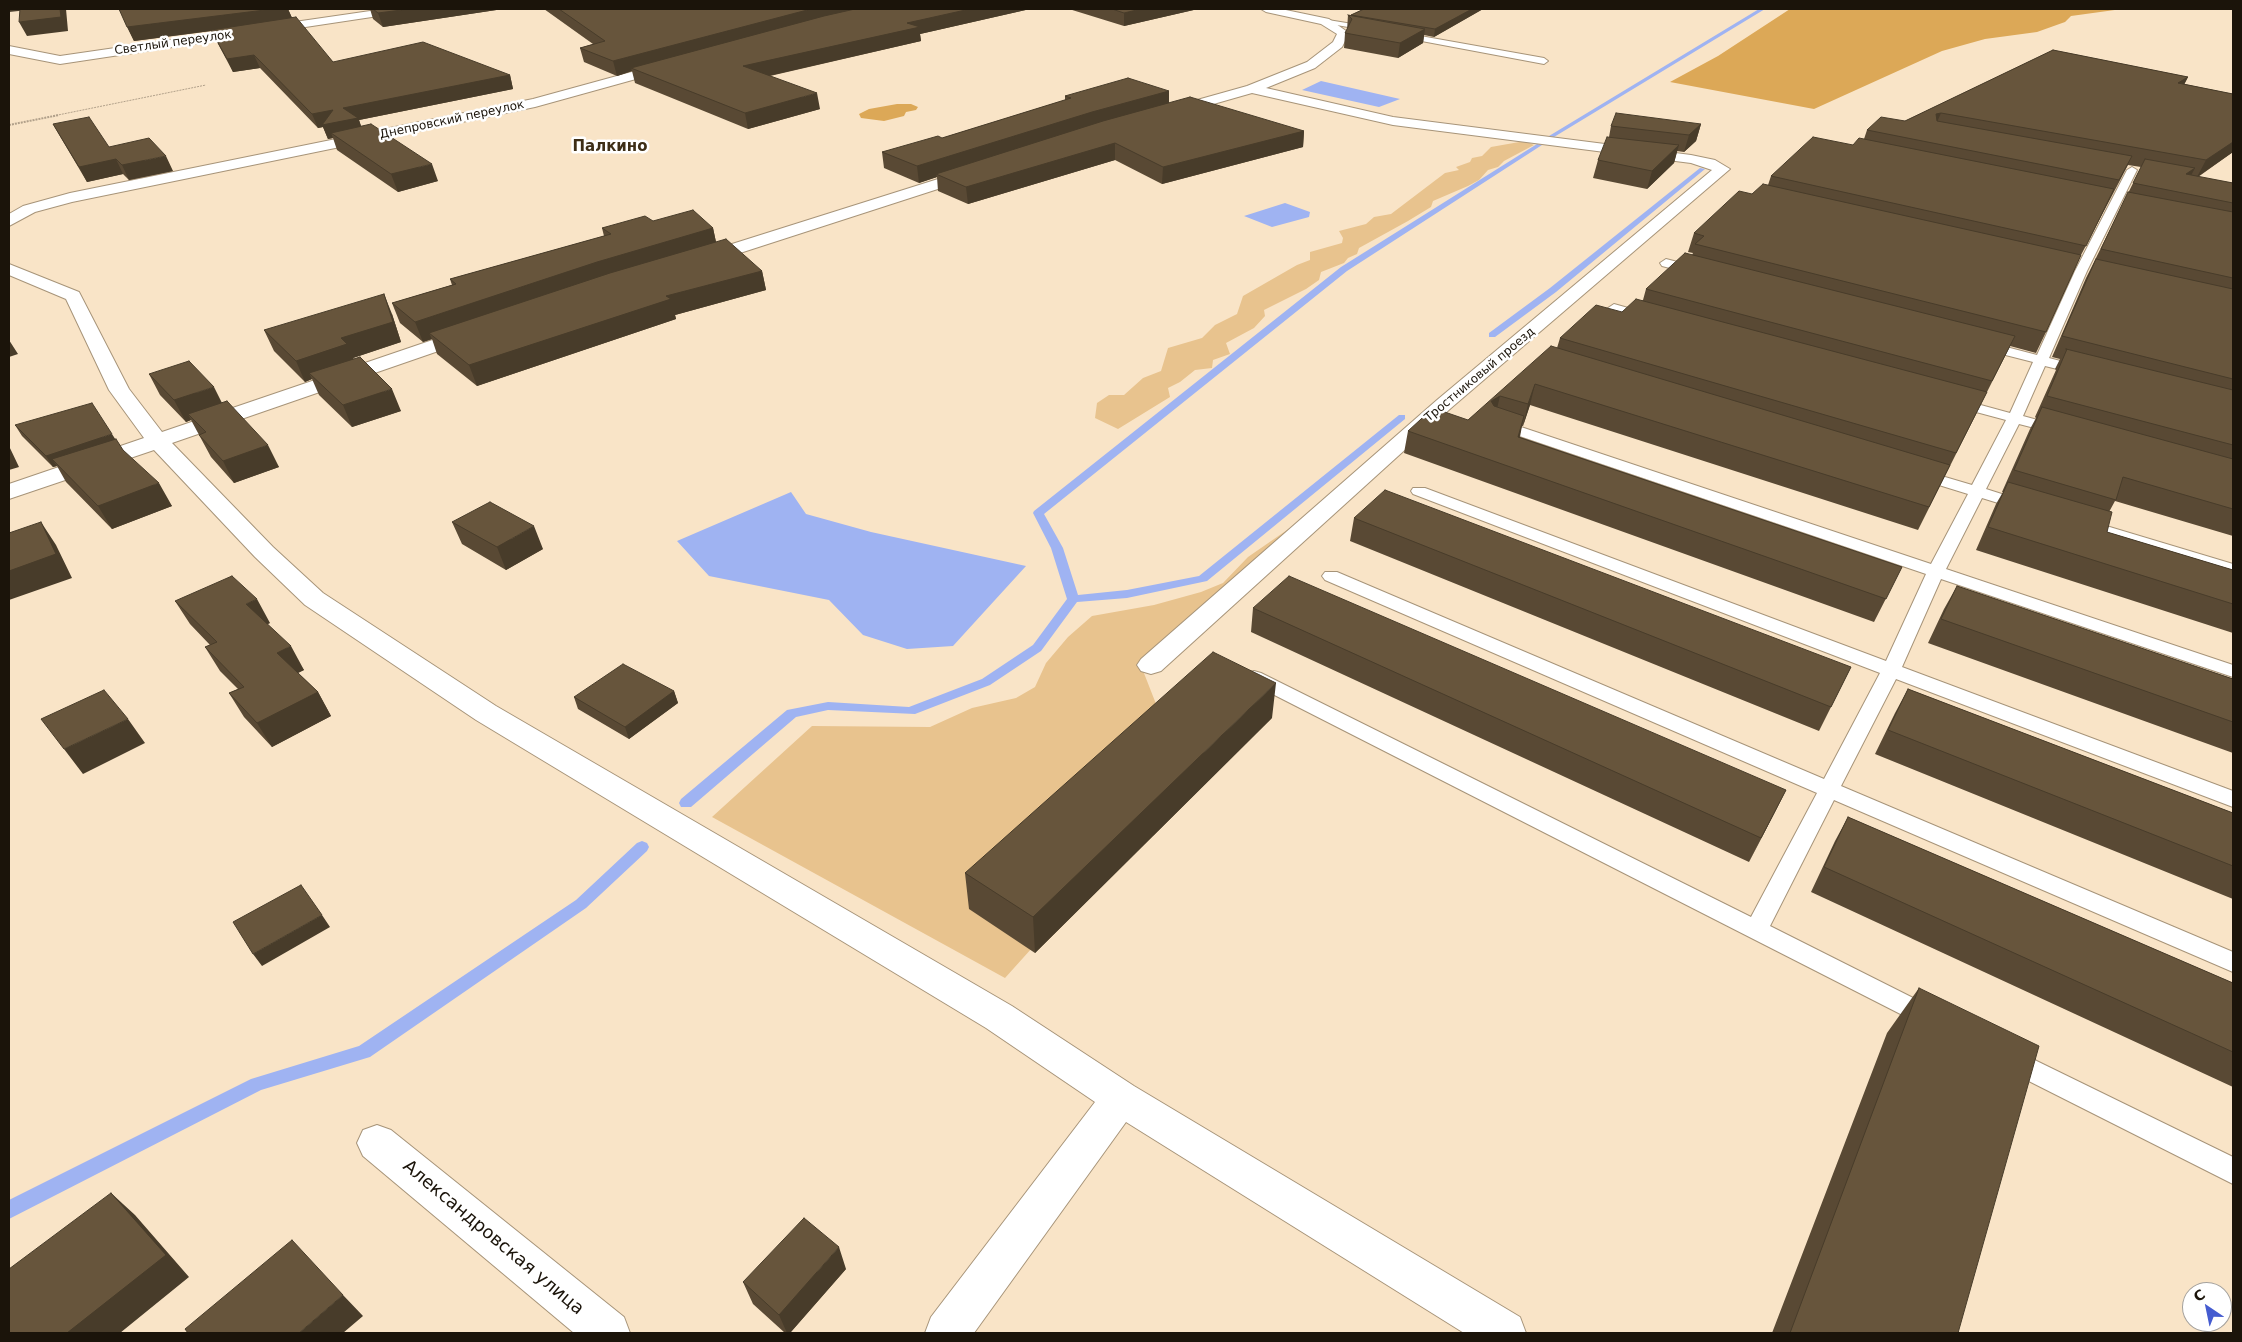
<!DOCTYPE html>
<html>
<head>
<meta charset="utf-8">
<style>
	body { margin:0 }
	#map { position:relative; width:2242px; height:1342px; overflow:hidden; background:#f9e4c7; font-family:"DejaVu Sans",sans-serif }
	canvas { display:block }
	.frame { position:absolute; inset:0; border:10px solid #1b140a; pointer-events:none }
	.north { position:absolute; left:2182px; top:1282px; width:50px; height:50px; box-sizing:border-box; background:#fff; border:1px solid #a4a19d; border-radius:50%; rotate:326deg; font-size:14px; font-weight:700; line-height:20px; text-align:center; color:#1b140a }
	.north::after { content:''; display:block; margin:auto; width:18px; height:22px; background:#455cd0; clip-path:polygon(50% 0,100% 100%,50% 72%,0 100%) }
</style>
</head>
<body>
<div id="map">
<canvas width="2242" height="1342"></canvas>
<div class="frame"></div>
<div class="north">С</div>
</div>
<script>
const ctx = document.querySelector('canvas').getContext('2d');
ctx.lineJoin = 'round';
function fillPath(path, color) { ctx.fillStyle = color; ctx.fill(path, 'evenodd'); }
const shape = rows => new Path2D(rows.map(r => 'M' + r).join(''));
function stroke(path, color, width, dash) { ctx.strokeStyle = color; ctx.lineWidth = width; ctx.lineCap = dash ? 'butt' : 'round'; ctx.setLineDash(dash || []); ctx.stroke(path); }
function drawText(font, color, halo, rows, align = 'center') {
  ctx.font = font + ' "DejaVu Sans",sans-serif'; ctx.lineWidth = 5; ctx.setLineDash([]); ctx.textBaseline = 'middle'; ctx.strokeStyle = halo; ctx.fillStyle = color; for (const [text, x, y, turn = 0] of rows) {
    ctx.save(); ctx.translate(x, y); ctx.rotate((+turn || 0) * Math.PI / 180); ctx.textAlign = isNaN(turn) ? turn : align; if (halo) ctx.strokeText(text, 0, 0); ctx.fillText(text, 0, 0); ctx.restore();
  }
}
fillPath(shape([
	[1525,141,1534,145,1504,161,1498,167,1488,170,1479,180,1468,186,1433,201,1431,207,1408,221,1359,248,1357,254,1348,258,1344,263,1321,272,1319,280,1306,289,1264,310,1265,316,1254,328,1226,343,1230,354,1213,360,1212,368,1195,370,1180,382,1168,388,1170,397,1118,429,1095,418,1097,403,1109,395,1124,395,1143,378,1161,371,1168,348,1202,338,1215,325,1237,314,1243,296,1297,265,1310,260,1310,252,1342,243,1343,238,1339,231,1366,224,1374,217,1391,214,1445,173,1459,170,1456,167,1470,162,1472,158,1482,156,1491,147],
	[1342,492,1140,663,1185,778,1005,978,712,817,812,726,930,727,972,708,1016,698,1035,687,1046,663,1068,637,1092,616,1154,605,1201,592,1223,583,1248,557]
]), '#e8c38e');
fillPath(shape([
	[1790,9,2122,9,2071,16,2065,22,2037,32,1985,39,1942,51,1814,109,1670,82,1718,56],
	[897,104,911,104,918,107,916,110,906,112,904,116,884,121,861,118,859,114,869,109]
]), '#dca857');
fillPath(shape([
	[1321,81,1400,99,1379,107,1302,90],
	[1285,203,1310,212,1309,217,1272,227,1244,216],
	[791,492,806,514,871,532,1026,566,953,646,907,649,863,635,829,600,709,576,677,541]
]), '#9fb3f2');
fillPath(shape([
	[1759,9,1765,9,1554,137,1549,136,1759,9],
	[1537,144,1542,145,1347,271,1044,514,1063,548,1078,595,1127,590,1199,576,1399,415,1405,415,1405,419,1207,581,1127,598,1077,602,1041,651,990,685,915,714,828,710,796,717,691,807,681,807,679,803,681,799,787,710,828,702,909,707,982,679,1033,645,1067,599,1051,548,1033,513,1034,511,1341,267,1537,144],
	[1700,168,1705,169,1556,292,1495,337,1489,337,1489,333,1550,288,1700,168],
	[642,841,647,843,649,847,647,851,586,908,370,1057,261,1090,9,1219,9,1200,251,1079,359,1046,576,900,637,843,642,841]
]), '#9fb3f2');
const lane = shape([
	[1322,19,1371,27,1375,29,1371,31,1325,23,1322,23,1322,19],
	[1398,32,1544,58,1548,61,1544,64,1395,36,1395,32,1398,32],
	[2132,167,2137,170,2087,271,2049,358,2087,368,2089,371,2082,375,2045,366,2023,416,2063,427,2065,430,2058,434,2019,424,1986,489,2030,503,2032,506,2024,511,1982,498,1946,569,2233,665,2233,677,1941,579,1902,667,2233,791,2233,807,1896,679,1841,786,2233,952,2233,972,1834,800,1770,926,1937,1010,1940,1017,1937,1024,1928,1028,1247,681,1245,677,1247,673,1254,671,1261,673,1751,917,1817,793,1325,580,1322,576,1325,572,1337,572,1824,779,1880,673,1413,494,1411,491,1413,488,1425,488,1886,661,1926,574,1493,427,1491,424,1493,421,1503,421,1931,564,1968,494,1913,477,1910,474,1918,469,1972,485,2006,420,1950,405,1948,402,1955,398,2010,413,2033,362,1978,348,1976,345,1983,341,2037,355,2075,271,2127,170,2132,167],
	[1666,259,1701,268,1703,271,1697,275,1662,266,1660,263,1666,259],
	[1614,304,1653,315,1654,318,1648,322,1610,311,1608,308,1614,304],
	[2083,519,2233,564,2233,574,2077,527,2075,524,2083,519],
	[2010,1048,2233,1157,2233,1184,2001,1067,1997,1059,2001,1051,2010,1048]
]);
const street = shape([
	[384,9,411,9,405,12,60,64,9,54,9,46,60,56,384,9],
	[1261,9,1281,9,1329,19,1349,33,1342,47,1315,68,1266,88,1393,117,1691,155,1715,160,1730,169,1451,408,1161,671,1151,674,1141,671,1137,665,1141,659,1437,400,1712,170,1691,163,1393,125,1252,93,1175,115,1165,115,1163,112,1165,109,1247,86,1307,62,1333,42,1337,34,1321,24,1266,12,1261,9],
	[668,62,672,63,674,66,672,69,535,107,72,202,35,212,9,226,9,214,23,206,70,193,533,99,668,62],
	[973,168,978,170,981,173,978,176,706,264,700,265,694,264,691,260,694,256,973,168],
	[9,264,79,292,129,389,162,432,462,330,476,330,479,334,476,338,172,443,273,547,323,593,496,706,1012,1006,1134,1086,1520,1317,1526,1333,1464,1333,1126,1122,974,1333,925,1333,931,1317,1095,1102,986,1028,476,720,305,605,255,557,154,450,9,499,9,484,144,438,109,390,66,299,9,275,9,264],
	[377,1125,391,1130,624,1317,630,1333,574,1333,363,1156,357,1143,363,1130,377,1125]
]);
stroke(lane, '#a79479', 2);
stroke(street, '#a79479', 2);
stroke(shape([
	[53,116,206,85]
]), '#b1a08a', 1, [2, 1]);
stroke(shape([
	[9,125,59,115]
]), '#b1a08a', 2, [2, 1]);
fillPath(lane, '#fff');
fillPath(street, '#fff');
fillPath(shape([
	[119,9,288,9,292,18,333,62,510,75,513,89,359,120,361,126,438,181,398,192,337,150,333,138,328,139,323,127,318,128,260,68,233,72,217,42,212,31,134,41],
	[362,9,503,9,383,27,373,19,370,9,363,10],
	[544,9,1030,9,920,34,921,41,770,76,820,109,748,129,635,83,632,71,617,76,584,62,580,48,593,44],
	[1069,9,1198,9,1124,26],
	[1364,9,1483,9,1434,37,1424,35,1423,43,1398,58,1344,48,1345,33,1347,30,1348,15,1351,15],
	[2053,50,2188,77,2184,84,2233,94,2233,152,2198,177,2233,183,2233,536,2115,501,2109,512,2107,532,2233,570,2233,633,1976,550,1996,504,2003,492,2002,492,2030,429,2036,418,2035,417,2056,370,2055,369,2060,359,2052,357,2086,278,2091,268,2141,167,2128,165,2081,255,2046,332,2036,353,2010,346,1918,530,1530,405,1523,426,1522,426,1520,437,1902,567,1874,622,1404,453,1408,431,1468,420,1557,348,1560,338,1622,312,1643,300,1646,289,1692,255,1693,253,1688,252,1694,233,1752,194,1768,185,1771,176,1853,145,1864,139,1867,130,1905,121],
	[1169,91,1169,103,1304,131,1303,147,1162,184,1115,160,968,204,938,191,937,177,919,183,884,168,882,152,942,138,1065,100,1065,96],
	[53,124,109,147,173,171,129,180,123,174,87,182,61,138],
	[1701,124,1696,141,1684,152,1677,151,1674,163,1647,189,1593,178,1598,160,1609,137,1611,126],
	[653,221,713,228,716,242,762,271,766,290,675,315,676,319,477,386,437,354,432,339,423,342,400,323,392,303,452,285,450,279,604,236,602,228],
	[392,314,401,342,353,358,401,411,352,427,319,395,312,379,305,382,274,351,264,330],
	[149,374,222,403,279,467,234,483,211,457,191,420,186,422,160,395],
	[15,425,115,439,123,450,172,506,112,529,66,482,57,466,53,467,22,436],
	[1354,518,1851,667,1819,731,1350,541],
	[452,522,543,549,506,570,462,544],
	[1957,586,2233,679,2233,753,1928,643,1944,609],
	[175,601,270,623,267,624,304,670,298,673,318,692,331,716,272,747,244,717,229,693,238,689,220,671,205,647,210,645,190,624],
	[1253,608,1786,790,1749,862,1251,632],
	[1908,689,2233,813,2233,899,1875,754,1895,713],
	[674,691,678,703,629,739,578,709,574,697],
	[1272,718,1035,953,969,909,965,873],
	[1848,817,2233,983,2233,1087,1811,892,1835,841],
	[1919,988,1958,1333,1772,1333,1887,1033],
	[846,1269,790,1333,785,1333,753,1304,743,1282]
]), '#594934');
fillPath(shape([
	[9,9,27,9,28,10,9,12],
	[60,9,66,9,68,31,27,36,19,22],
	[273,9,288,9,293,20,134,41,127,27],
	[409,9,503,9,383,27,378,13],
	[811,9,872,9,631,68,632,71,617,76,613,61],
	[970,9,1030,9,920,34,921,41,746,81,743,66,907,23],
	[1141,9,1198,9,1124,26,1124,13],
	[1472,9,1483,9,1434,37,1435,29],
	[1425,29,1423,43,1398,58,1400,43],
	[254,55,260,68,233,72,227,59],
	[510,75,513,89,359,120,363,132,331,133,333,138,328,139,323,127,318,128,312,114],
	[2188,77,2180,93,2178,83],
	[1169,91,1169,106,936,174,937,177,919,183,917,166,1092,112],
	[817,93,820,109,748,129,745,113],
	[1941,113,1934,129,1936,114],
	[1701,124,1696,141,1684,152,1689,135],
	[1304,131,1303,147,1162,184,1163,167],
	[2233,142,2233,152,2197,177,2206,160],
	[1115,143,1115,160,968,204,966,187],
	[1679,145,1674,163,1647,189,1652,171],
	[166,156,173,171,129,180,122,165],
	[116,159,123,174,87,182,79,167],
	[432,164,438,181,398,192,391,174],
	[2195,168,2186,185,2176,192,2186,174],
	[713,228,717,247,429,333,432,339,423,342,415,322,597,262],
	[762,271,766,290,675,315,676,319,477,386,469,365,666,296],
	[384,294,392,314,401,342,353,358,356,365,309,373,312,379,305,382,296,361,341,338],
	[9,340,18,354,9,357],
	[1535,384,1530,405,1523,426,1528,404],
	[214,387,225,409,188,414,191,420,186,422,174,400],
	[392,389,401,411,352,427,343,405],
	[1500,396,1495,417,1491,401],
	[1524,416,1519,438,1518,437],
	[112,434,119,445,52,459,57,466,53,467,46,456],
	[268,445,279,467,234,483,223,461],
	[9,446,19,467,9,470],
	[159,483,172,506,112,529,98,506],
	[41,522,56,545,72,578,9,600,9,571],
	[534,526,543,549,506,570,497,547],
	[257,599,270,623,259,628,246,604],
	[291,646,304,670,291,676,277,653],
	[1276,683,1272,718,1035,953,1033,917],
	[674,691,678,703,629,739,625,727],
	[318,692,331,716,272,747,257,723],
	[128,719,145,743,83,774,64,749],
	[1786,790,1774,814,1749,862,1761,838],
	[322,915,330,927,262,966,253,954],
	[111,1193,135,1215,189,1277,120,1333,67,1333],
	[839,1247,846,1269,790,1333,787,1333,779,1315],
	[343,1295,363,1316,343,1333,299,1333]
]), '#483c2a');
const building = shape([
	[20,9,60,9,61,17,19,22,20,9],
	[119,9,273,9,127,27,119,9],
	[373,9,409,9,378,13,373,9],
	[559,9,811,9,613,61,580,48,605,41,559,9],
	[855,9,970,9,907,23,920,27,743,66,817,93,745,113,631,68,824,16,855,9],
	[1112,9,1141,9,1124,13,1112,9],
	[1364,9,1472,9,1435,29,1351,15,1364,9],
	[1348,15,1425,29,1400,43,1345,33,1352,19,1348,15],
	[296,17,333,62,423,42,510,75,343,108,358,118,322,125,333,110,312,114,254,55,227,59,211,30,296,17],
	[2053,50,2188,77,2178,83,2233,94,2233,142,2206,160,1941,113,1936,114,1937,121,2132,156,2119,180,1867,130,1881,117,1905,121,2053,50],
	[1128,78,1169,91,1092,112,917,166,882,152,938,136,942,138,1071,98,1065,96,1128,78],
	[1190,97,1304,131,1163,167,1115,143,966,187,936,174,1103,121,1190,97],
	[1616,113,1701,124,1689,135,1611,126,1616,113],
	[89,117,109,147,149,138,166,156,122,165,116,159,79,167,53,124,89,117],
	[371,124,432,164,391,174,331,133,371,124],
	[1607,137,1679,145,1652,171,1598,160,1607,137],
	[1813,137,1853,145,1859,138,2114,189,2086,246,1771,176,1813,137],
	[2145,159,2195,168,2186,174,2233,183,2233,203,2133,183,2145,159],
	[1763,184,2081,255,2046,332,1695,244,1704,236,1694,233,1739,191,1752,194,1763,184],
	[2128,192,2233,212,2233,278,2101,249,2128,192],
	[693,210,713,228,597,262,415,322,392,303,456,284,450,279,611,234,602,228,645,216,653,221,693,210],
	[726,239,762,271,666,296,671,299,469,365,429,333,610,273,726,239],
	[1685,253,2015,336,1992,381,1646,289,1685,253],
	[2096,259,2233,289,2233,379,2062,336,2096,259],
	[384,294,393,322,341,338,347,344,296,361,264,330,384,294],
	[1636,299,1987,392,1956,453,1560,338,1596,305,1622,312,1636,299],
	[1551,346,1950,465,1929,507,1535,384,1528,404,1500,396,1491,401,1494,406,1524,416,1518,437,1902,567,1886,599,1408,431,1433,408,1468,420,1551,346],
	[2066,349,2233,390,2233,445,2047,396,2067,349,2066,349],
	[360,357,392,389,343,405,309,373,360,357],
	[189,361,214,387,174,400,149,374,189,361],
	[227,401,268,445,223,461,199,435,206,432,188,414,227,401],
	[92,403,112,434,46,456,15,425,92,403],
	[2042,407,2233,459,2233,509,2123,477,2116,500,2014,470,2042,407],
	[116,439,123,450,159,483,98,506,52,459,116,439],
	[2008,482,2112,512,2107,532,2233,570,2233,604,1988,527,2008,482],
	[1385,490,1851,667,1831,707,1354,518,1385,490],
	[490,502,534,526,497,547,452,522,490,502],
	[41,522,56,554,9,571,9,533,41,522],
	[232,576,257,599,246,604,291,646,277,653,318,692,257,723,229,693,244,687,205,647,217,642,175,601,232,576],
	[1289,576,1786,790,1761,838,1253,608,1289,576],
	[1957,586,2233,679,2233,722,1941,619,1957,586],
	[1213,652,1276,683,1033,917,965,873,1213,652],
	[623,664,674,691,625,727,574,697,623,664],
	[1908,689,2233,813,2233,866,1888,730,1908,689],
	[104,690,128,719,64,749,41,719,104,690],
	[1848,817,2233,983,2233,1052,1824,867,1848,817],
	[301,885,322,915,253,954,233,922,301,885],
	[1919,988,2039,1046,1958,1333,1790,1333,1919,988],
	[111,1193,166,1255,67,1333,9,1333,9,1269,111,1193],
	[804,1218,839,1247,779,1315,743,1282,804,1218],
	[292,1240,343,1295,299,1333,188,1333,185,1329,292,1240]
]);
fillPath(building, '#67553c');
stroke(building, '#483c2a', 1);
drawText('12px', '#1b140a', '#fff', [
	["Светлый переулок",173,43,-8],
	["Днепровский переулок",452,120,-12],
	["Тростниковый проезд",1480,375,-40]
]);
drawText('bold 15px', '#3e2e16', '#fff', [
	["Палкино",610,147]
]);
drawText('18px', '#1b140a', '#fff', [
	["Александровская улица",493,1238,40]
]);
</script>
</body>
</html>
